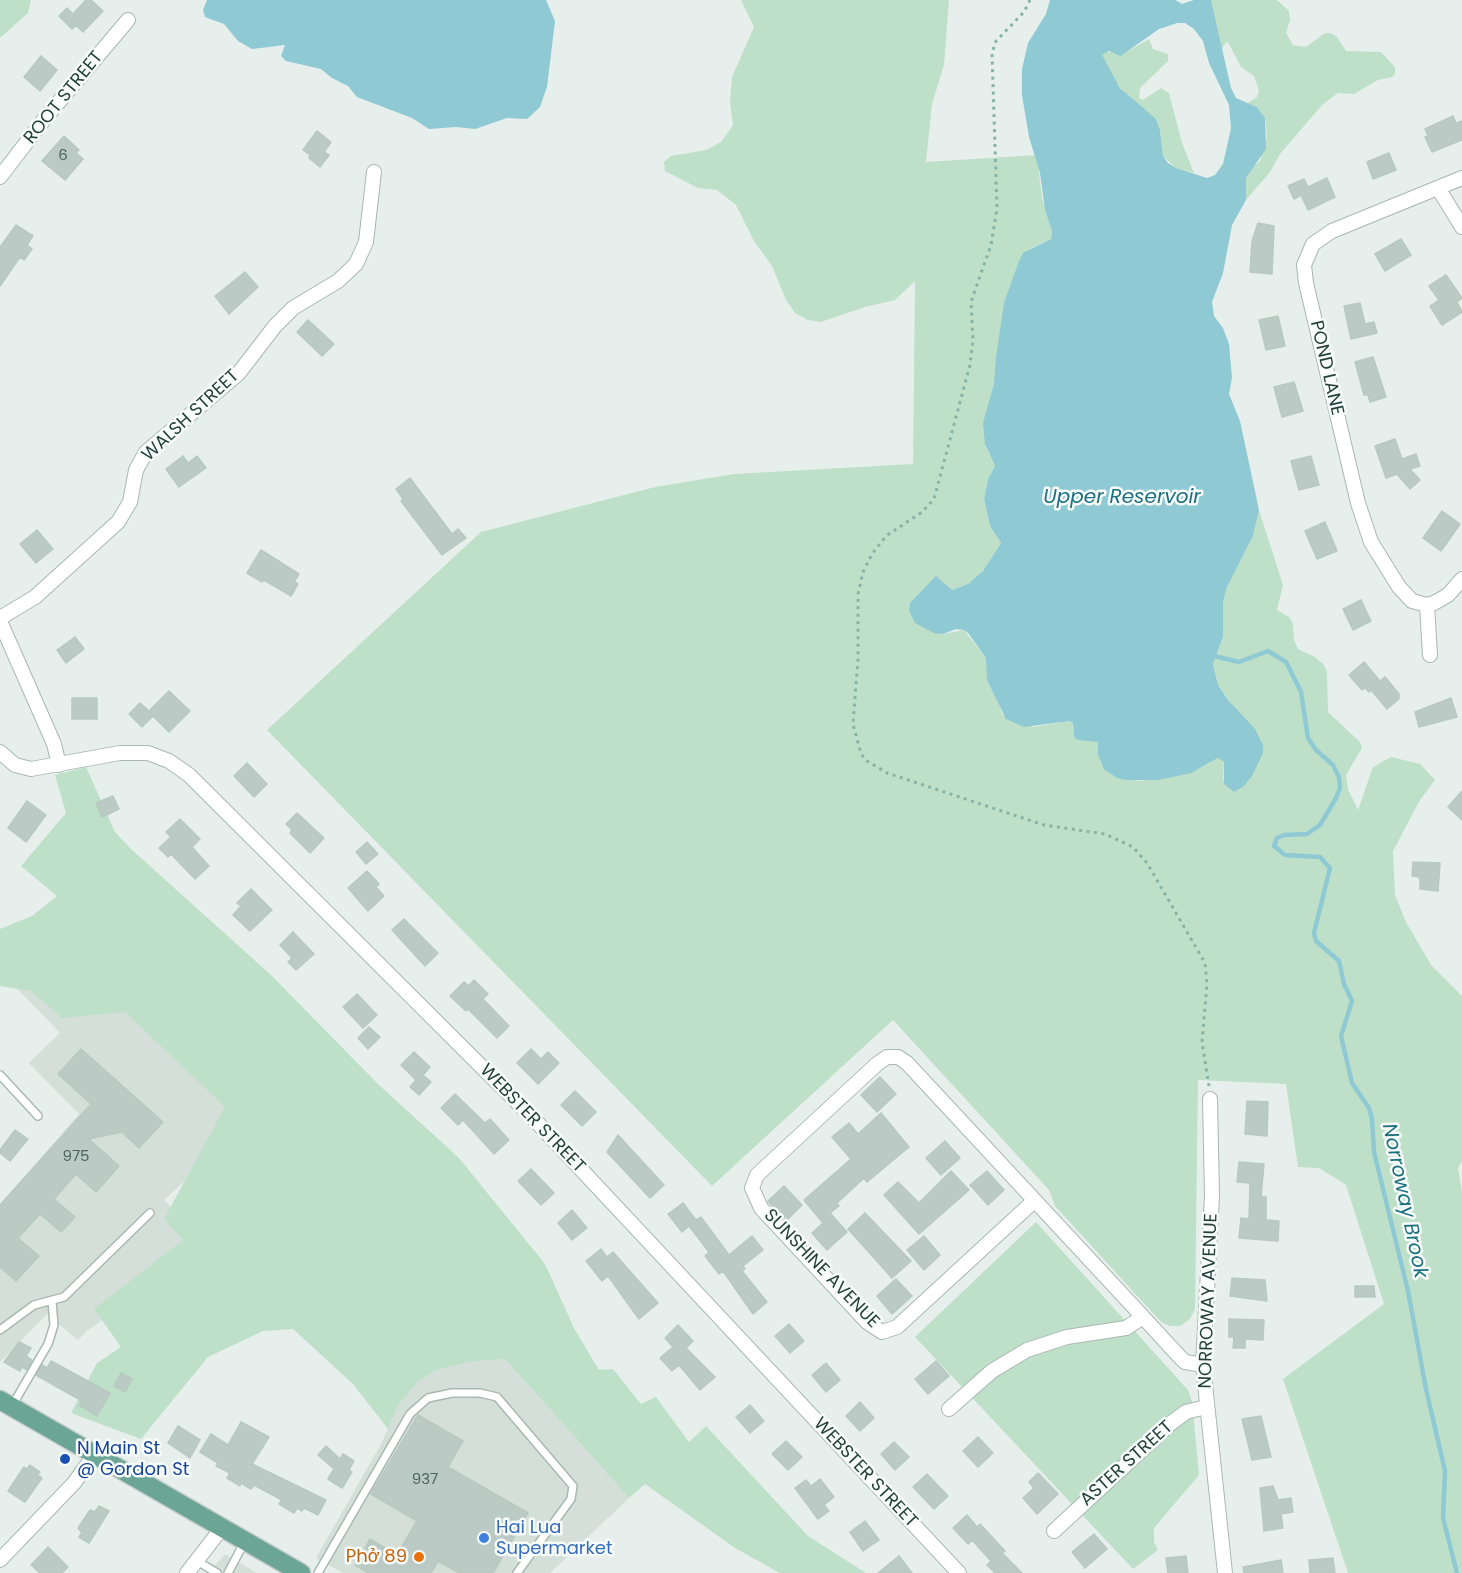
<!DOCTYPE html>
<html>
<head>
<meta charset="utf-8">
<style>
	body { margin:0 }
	canvas { display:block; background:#e6efeb }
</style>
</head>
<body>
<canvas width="1462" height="1573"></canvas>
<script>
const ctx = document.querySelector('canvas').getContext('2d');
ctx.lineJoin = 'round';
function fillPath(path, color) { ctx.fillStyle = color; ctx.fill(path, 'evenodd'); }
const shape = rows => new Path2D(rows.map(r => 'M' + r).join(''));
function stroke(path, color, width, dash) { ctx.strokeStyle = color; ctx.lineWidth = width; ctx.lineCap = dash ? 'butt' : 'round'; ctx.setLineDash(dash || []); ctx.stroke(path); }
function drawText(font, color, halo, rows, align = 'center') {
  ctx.font = font + ' Poppins,sans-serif'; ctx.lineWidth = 5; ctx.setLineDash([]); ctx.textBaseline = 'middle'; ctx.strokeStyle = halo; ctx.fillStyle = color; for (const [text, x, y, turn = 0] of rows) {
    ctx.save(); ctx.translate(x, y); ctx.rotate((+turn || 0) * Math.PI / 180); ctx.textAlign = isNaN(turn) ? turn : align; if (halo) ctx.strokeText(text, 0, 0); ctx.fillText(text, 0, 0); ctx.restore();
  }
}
fillPath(shape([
	[74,921,259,1112,164,1200,209,1246,88,1330,78,1340,47,1314,0,1362,0,1204,79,1114,29,1063,60,1033,11,982],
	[446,1293,629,1498,550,1573,343,1573,316,1558,382,1442],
	[225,1554,257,1573,208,1573]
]), '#d4dfda');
fillPath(shape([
	[0,0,31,0,28,13,0,38],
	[741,0,949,0,944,65,932,104,926,162,1037,155,1042,198,1052,231,1051,239,1030,249,986,447,995,466,988,479,984,499,990,526,1001,543,983,571,968,584,952,590,944,584,925,628,943,634,964,630,986,658,991,688,997,696,1002,714,1033,727,1070,721,1073,723,1073,732,1098,742,1101,763,1117,778,1141,781,1203,767,1218,758,1224,762,1223,779,1253,773,1255,768,1237,713,1218,685,1213,664,1223,637,1223,602,1227,587,1253,536,1259,510,1283,585,1277,610,1289,617,1293,624,1294,640,1298,649,1315,657,1324,665,1327,672,1328,712,1360,742,1362,748,1346,775,1348,789,1358,810,1373,767,1391,757,1420,764,1435,780,1420,800,1393,851,1395,895,1406,922,1431,965,1462,996,1462,1161,1458,1168,1462,1192,1462,1573,1348,1573,1283,1379,1384,1304,1346,1185,1319,1168,1298,1167,1286,1084,1198,1080,1195,1310,1189,1320,1180,1326,1170,1326,1161,1322,1055,1206,1049,1190,893,1020,712,1186,267,730,481,532,655,487,734,474,913,464,915,281,895,300,865,307,821,322,808,320,795,313,786,300,772,266,754,241,736,205,717,190,698,188,665,171,664,162,671,156,706,150,721,142,733,125,730,102,732,77,754,27],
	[1211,0,1277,0,1289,11,1290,20,1286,33,1293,45,1306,47,1325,33,1331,33,1337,37,1346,51,1381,52,1395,67,1395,74,1392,77,1378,80,1354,94,1338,93,1323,104,1280,154,1270,172,1246,200,1246,178,1251,169,1260,161,1267,136,1265,118,1257,107,1248,103,1257,97,1259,91,1254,76,1241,67,1229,44,1226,42,1222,49],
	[1149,39,1153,49,1168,54,1168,61,1140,88,1139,98,1143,100,1161,88,1169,93,1182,143,1194,173,1176,168,1163,156,1160,130,1156,119,1130,99,1114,79,1102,58,1102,54,1106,52,1125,53],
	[86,767,115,832,131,849,271,975,378,1084,459,1158,545,1264,574,1328,599,1370,613,1369,641,1404,656,1397,689,1442,706,1426,808,1536,866,1573,780,1573,735,1548,645,1484,629,1498,505,1359,472,1361,436,1370,418,1382,398,1405,388,1429,353,1384,293,1329,263,1331,208,1357,141,1439,71,1413,97,1363,121,1347,94,1309,183,1240,164,1219,225,1107,125,1012,62,1018,31,991,0,986,0,929,32,916,57,896,21,866,66,813,55,775],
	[1036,1222,1188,1390,1192,1401,1199,1475,1154,1528,1154,1542,1158,1550,1133,1569,915,1337]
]), '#bfe0c8');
fillPath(shape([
	[207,0,546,0,555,21,547,87,540,107,527,119,507,118,475,129,456,127,429,129,412,118,357,97,348,86,332,78,321,69,286,61,281,56,285,45,252,49,238,41,224,24,205,17,203,10],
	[1050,0,1175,0,1182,4,1194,0,1211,0,1231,88,1236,98,1257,107,1265,118,1266,149,1246,178,1246,200,1232,225,1223,273,1212,302,1214,316,1223,328,1229,344,1232,378,1229,394,1240,421,1259,510,1253,536,1227,587,1223,602,1223,637,1213,664,1218,685,1228,700,1255,729,1263,745,1263,753,1252,776,1244,786,1234,792,1224,784,1224,762,1218,758,1191,773,1158,780,1126,780,1117,778,1104,769,1098,755,1098,742,1078,740,1074,737,1073,723,1070,721,1024,727,1006,719,987,680,986,658,968,633,964,630,956,629,943,634,934,633,915,623,909,610,910,603,936,576,952,590,968,584,983,571,1001,543,990,526,984,499,988,479,995,466,985,444,983,423,994,384,996,357,1004,303,1019,261,1023,253,1051,239,1052,231,1045,210,1040,173,1029,137,1022,95,1022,69,1028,43,1046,14],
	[1177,23,1185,23,1194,29,1203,41,1209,63,1229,105,1231,128,1223,164,1215,175,1207,178,1176,168,1168,163,1163,156,1160,130,1156,119,1120,88,1102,55,1109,51,1120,56,1125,53,1159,29]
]), '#8ec9d4');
stroke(shape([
	[1214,656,1239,662,1268,651,1286,662,1301,692,1308,738,1316,750,1333,765,1339,777,1340,788,1336,798,1320,825,1307,834,1284,835,1277,838,1274,846,1285,855,1320,857,1330,868,1314,933,1316,941,1339,961,1344,984,1352,1001,1341,1036,1352,1083,1369,1108,1372,1119,1374,1152,1408,1291,1426,1389,1445,1471,1443,1518,1457,1573]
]), '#8ec9d4', 4.5);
const building = shape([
	[86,0,91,0,103,11,83,32,76,25,72,29,59,16,67,8,73,14,86,0],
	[41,56,57,70,40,91,24,77,41,56],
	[1453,116,1456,123,1462,121,1462,140,1432,152,1425,137,1428,136,1425,129,1453,116],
	[317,131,331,142,324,152,329,155,320,167,309,158,310,155,303,150,317,131],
	[64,136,79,150,76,153,83,159,65,180,42,161,64,136],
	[1389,153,1396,170,1373,179,1367,162,1389,153],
	[1327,178,1335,197,1308,210,1301,195,1294,199,1288,186,1304,179,1308,187,1327,178],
	[1258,223,1274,226,1272,274,1250,272,1252,241,1258,223],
	[16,225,33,236,27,245,32,249,24,260,20,257,0,286,0,247,16,225],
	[1401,239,1411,255,1385,271,1375,254,1401,239],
	[245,272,258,287,229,314,215,296,245,272],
	[1446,275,1462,298,1457,302,1462,312,1442,325,1430,306,1439,300,1429,286,1446,275],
	[1360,303,1365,324,1374,322,1377,333,1351,339,1344,306,1360,303],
	[1278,316,1285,346,1266,350,1259,320,1278,316],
	[308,320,334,344,322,356,297,332,308,320],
	[1373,357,1386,397,1370,402,1368,395,1364,395,1355,362,1373,357],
	[1294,382,1303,411,1282,417,1274,387,1294,382],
	[1395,439,1402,459,1416,454,1420,466,1410,469,1420,480,1410,489,1397,474,1386,478,1375,446,1395,439],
	[183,456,188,463,197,456,206,468,179,487,166,469,183,456],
	[1311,456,1319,485,1299,490,1291,461,1311,456],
	[410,478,452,534,458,529,466,538,442,555,401,501,403,499,396,489,410,478],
	[1442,511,1460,524,1441,551,1423,538,1442,511],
	[1325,522,1337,551,1317,559,1305,531,1325,522],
	[37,530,53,549,36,563,20,544,37,530],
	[261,550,299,574,294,582,298,584,291,596,264,580,262,582,247,573,261,550],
	[1361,600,1371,621,1353,630,1343,609,1361,600],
	[75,637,84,649,66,663,57,650,75,637],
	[1364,662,1380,681,1385,677,1399,694,1399,699,1387,709,1371,690,1369,692,1365,688,1362,690,1349,675,1364,662],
	[169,691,190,711,169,732,153,716,142,727,129,714,140,703,149,711,169,691],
	[72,698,97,698,97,719,72,719,72,698],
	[1451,698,1457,717,1419,727,1415,712,1451,698],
	[247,763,267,784,254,797,234,776,247,763],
	[1462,791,1462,820,1448,807,1462,791],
	[113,796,119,809,102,817,96,803,113,796],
	[27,801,46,815,26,842,8,828,27,801],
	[297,813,324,838,310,853,290,833,292,830,286,824,297,813],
	[180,819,200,839,192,847,209,866,195,879,171,854,168,857,159,848,171,837,166,832,180,819],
	[367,842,378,854,366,864,356,852,367,842],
	[1413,862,1440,863,1438,891,1420,889,1420,877,1412,876,1413,862],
	[367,871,379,884,376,887,384,896,368,911,348,888,367,871],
	[251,889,272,910,250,931,233,915,241,906,237,903,251,889],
	[404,919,438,953,425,966,392,930,404,919],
	[293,932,314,954,296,970,288,962,292,958,280,945,293,932],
	[474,980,488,994,483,999,509,1026,497,1038,468,1009,466,1011,450,996,464,982,469,986,474,980],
	[357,994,377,1015,363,1028,343,1007,357,994],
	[369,1027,380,1037,368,1049,358,1038,369,1027],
	[81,1049,163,1122,139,1148,122,1132,89,1139,119,1166,96,1192,76,1174,54,1199,75,1217,61,1232,40,1214,18,1238,39,1256,16,1281,0,1267,0,1205,91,1104,58,1074,81,1049],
	[531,1049,541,1059,548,1052,559,1063,538,1084,517,1063,531,1049],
	[414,1052,430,1067,423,1075,431,1082,419,1095,410,1087,416,1080,401,1065,414,1052],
	[880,1077,896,1094,877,1112,861,1095,880,1077],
	[575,1091,596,1112,582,1126,561,1105,575,1091],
	[455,1094,485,1123,490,1119,509,1140,494,1154,463,1120,458,1125,441,1108,455,1094],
	[1247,1101,1268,1102,1267,1136,1245,1134,1247,1101],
	[881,1113,909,1147,867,1182,864,1178,837,1203,839,1206,830,1213,847,1232,827,1250,812,1233,823,1223,804,1200,851,1159,832,1137,849,1123,858,1134,881,1113],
	[15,1130,28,1139,10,1161,0,1153,0,1150,15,1130],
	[618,1135,664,1185,650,1198,607,1152,618,1135],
	[945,1141,960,1158,941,1175,926,1158,945,1141],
	[1239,1162,1264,1164,1261,1197,1266,1197,1266,1220,1279,1221,1278,1241,1239,1238,1241,1218,1249,1219,1250,1183,1237,1182,1239,1162],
	[531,1169,554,1193,541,1205,518,1181,531,1169],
	[951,1171,969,1190,919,1234,884,1195,898,1182,919,1203,951,1171],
	[987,1171,1004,1190,988,1205,970,1185,987,1171],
	[784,1186,802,1205,786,1221,768,1201,784,1186],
	[683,1203,696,1220,701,1217,729,1255,752,1236,763,1250,743,1266,745,1269,742,1271,767,1302,753,1314,723,1271,719,1274,705,1256,709,1252,689,1226,682,1232,668,1214,683,1203],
	[572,1210,587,1228,572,1240,558,1223,572,1210],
	[865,1213,911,1261,892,1278,848,1229,865,1213],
	[924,1236,940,1255,924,1270,907,1250,924,1236],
	[601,1249,607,1257,613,1252,658,1303,639,1319,608,1276,602,1281,586,1261,601,1249],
	[1232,1278,1265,1280,1267,1301,1230,1296,1232,1278],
	[896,1279,912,1296,892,1314,877,1296,896,1279],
	[1355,1286,1374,1286,1375,1297,1355,1297,1355,1286],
	[1229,1319,1264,1320,1263,1340,1245,1339,1245,1348,1233,1348,1234,1337,1229,1337,1229,1319],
	[789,1324,804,1341,790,1353,775,1336,789,1324],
	[678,1325,693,1341,686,1348,715,1377,700,1390,679,1365,672,1371,660,1358,673,1347,665,1338,678,1325],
	[19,1342,31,1348,26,1356,32,1360,27,1370,22,1367,20,1371,4,1362,19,1342],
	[51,1361,110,1393,97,1416,79,1405,82,1401,36,1375,42,1365,47,1368,51,1361],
	[936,1361,949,1376,928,1394,915,1379,936,1361],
	[826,1363,840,1380,826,1392,812,1375,826,1363],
	[121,1373,132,1379,125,1392,114,1386,121,1373],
	[860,1402,874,1418,860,1431,846,1416,860,1402],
	[750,1405,764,1421,750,1433,736,1417,750,1405],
	[418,1415,463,1441,448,1467,528,1513,493,1573,459,1573,438,1561,431,1573,368,1573,355,1565,370,1539,397,1555,417,1521,371,1494,418,1415],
	[1261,1416,1271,1457,1252,1460,1242,1419,1261,1416],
	[241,1422,269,1437,252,1464,326,1500,318,1515,304,1508,302,1511,297,1508,294,1513,279,1504,282,1500,254,1485,251,1489,241,1483,240,1486,227,1478,230,1473,216,1466,218,1463,200,1452,211,1434,228,1445,241,1422],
	[178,1426,200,1440,190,1458,168,1443,178,1426],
	[978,1437,993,1453,978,1467,963,1451,978,1437],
	[786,1441,802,1457,788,1470,772,1454,786,1441],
	[894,1442,909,1457,895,1470,881,1454,894,1442],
	[326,1446,340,1459,343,1454,354,1461,349,1470,352,1472,342,1488,328,1479,334,1469,318,1455,326,1446],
	[30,1465,40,1472,37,1475,42,1478,25,1502,8,1491,24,1467,27,1469,30,1465],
	[1038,1473,1058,1494,1037,1514,1023,1498,1034,1488,1029,1482,1038,1473],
	[927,1474,948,1496,934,1509,913,1487,927,1474],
	[820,1479,834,1497,824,1505,829,1511,818,1519,795,1488,806,1480,811,1486,820,1479],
	[1273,1486,1278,1500,1291,1498,1293,1512,1281,1514,1283,1528,1264,1531,1260,1488,1273,1486],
	[99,1506,109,1511,89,1543,79,1537,82,1533,78,1528,90,1510,95,1512,99,1506],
	[967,1515,977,1527,980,1524,1005,1551,1002,1553,1022,1573,995,1573,987,1565,991,1561,972,1540,968,1544,953,1528,967,1515],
	[865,1521,879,1540,863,1551,850,1532,865,1521],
	[1094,1534,1107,1549,1085,1568,1072,1552,1094,1534],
	[48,1547,68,1567,62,1573,40,1573,31,1565,48,1547],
	[899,1556,912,1573,878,1573,899,1556],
	[1186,1556,1188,1573,1168,1573,1166,1558,1186,1556],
	[1333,1558,1335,1573,1310,1573,1309,1560,1333,1558],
	[1281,1560,1283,1573,1244,1573,1243,1567,1281,1560]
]);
fillPath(building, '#bbcac4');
stroke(building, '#b8c9c2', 1.5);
const lane = shape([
	[0,1075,38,1116],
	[0,1330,34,1305,64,1297,150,1213],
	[12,1406,48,1344,54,1325,52,1301],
	[197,1561,217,1573],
	[228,1573,245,1541],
	[318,1573,410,1414,428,1398,452,1393,480,1393,497,1397,573,1486,571,1499,517,1573]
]);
const street = shape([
	[0,177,46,117,128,20],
	[1462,178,1332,231,1313,244,1304,265,1306,283,1358,503,1371,542,1399,587,1412,601,1427,605,1434,603,1448,595,1462,579],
	[1438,188,1462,227],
	[1427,605,1430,655],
	[0,618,35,597,118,522,130,502,136,470,146,452,238,374,275,326,293,308,338,281,356,264,366,242,374,172],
	[0,621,54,744,59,765],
	[0,752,15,765,31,769,120,753,148,753,169,761,189,775,532,1117,959,1573],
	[1210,1099,1212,1196,1203,1365,1225,1573],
	[1034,1201,897,1327,882,1332,867,1322,761,1208,752,1188,757,1175,877,1064,887,1057,898,1057,907,1063,1143,1317,1177,1354,1185,1362,1203,1365],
	[949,1409,992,1371,1027,1350,1067,1337,1126,1328,1143,1317],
	[1054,1531,1171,1423,1186,1412,1206,1407],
	[0,1560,74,1483,95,1454],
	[187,1573,222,1528]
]);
const primary = shape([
	[0,1400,301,1573]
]);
stroke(lane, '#a8b8b2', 10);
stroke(street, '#a8b8b2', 16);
stroke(primary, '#c2cac8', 21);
stroke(shape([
	[1030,0,1024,12,996,41,992,53,997,209,991,245,971,302,973,340,970,365,934,499,922,512,886,536,872,554,863,572,858,594,858,659,853,724,861,754,867,761,887,773,1044,825,1105,834,1133,847,1147,863,1205,963,1207,984,1202,1042,1209,1086]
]), '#86b3a5', 3, [3, 4.5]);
stroke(lane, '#fff', 7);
stroke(street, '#fff', 14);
stroke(primary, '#6aa596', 18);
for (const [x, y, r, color] of [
	[65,1459,6,"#1a4fb4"],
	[484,1538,6,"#3f7fe0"],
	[419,1557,6,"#e8710a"]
]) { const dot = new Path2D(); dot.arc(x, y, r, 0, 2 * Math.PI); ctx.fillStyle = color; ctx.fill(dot); stroke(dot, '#f7fbf9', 2); }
drawText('15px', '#4a645c', null, [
	["6",63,156],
	["975",76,1157],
	["937",425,1480]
]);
drawText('18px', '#24423a', '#f7fbf9', [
	["ROOT STREET",64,98,-51],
	["POND LANE",1326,368,77],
	["WALSH STREET",191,416,-43],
	["WEBSTER STREET",532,1119,46],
	["SUNSHINE AVENUE",821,1269,46],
	["NORROWAY AVENUE",1209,1301,-88],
	["ASTER STREET",1127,1464,-42],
	["WEBSTER STREET",865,1473,47]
]);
drawText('18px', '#164399', '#f7fbf9', [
	["N Main St",77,1449],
	["@ Gordon St",77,1470]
], 'left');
drawText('18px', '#366cbe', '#f7fbf9', [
	["Hai Lua",496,1528],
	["Supermarket",496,1549]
], 'left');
drawText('18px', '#c56008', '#f7fbf9', [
	["Phở 89",407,1557]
], 'right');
drawText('italic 20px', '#1c6f80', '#f7fbf9', [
	["Upper Reservoir",1122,498],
	["Norroway Brook",1404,1201,78]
]);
</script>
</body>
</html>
